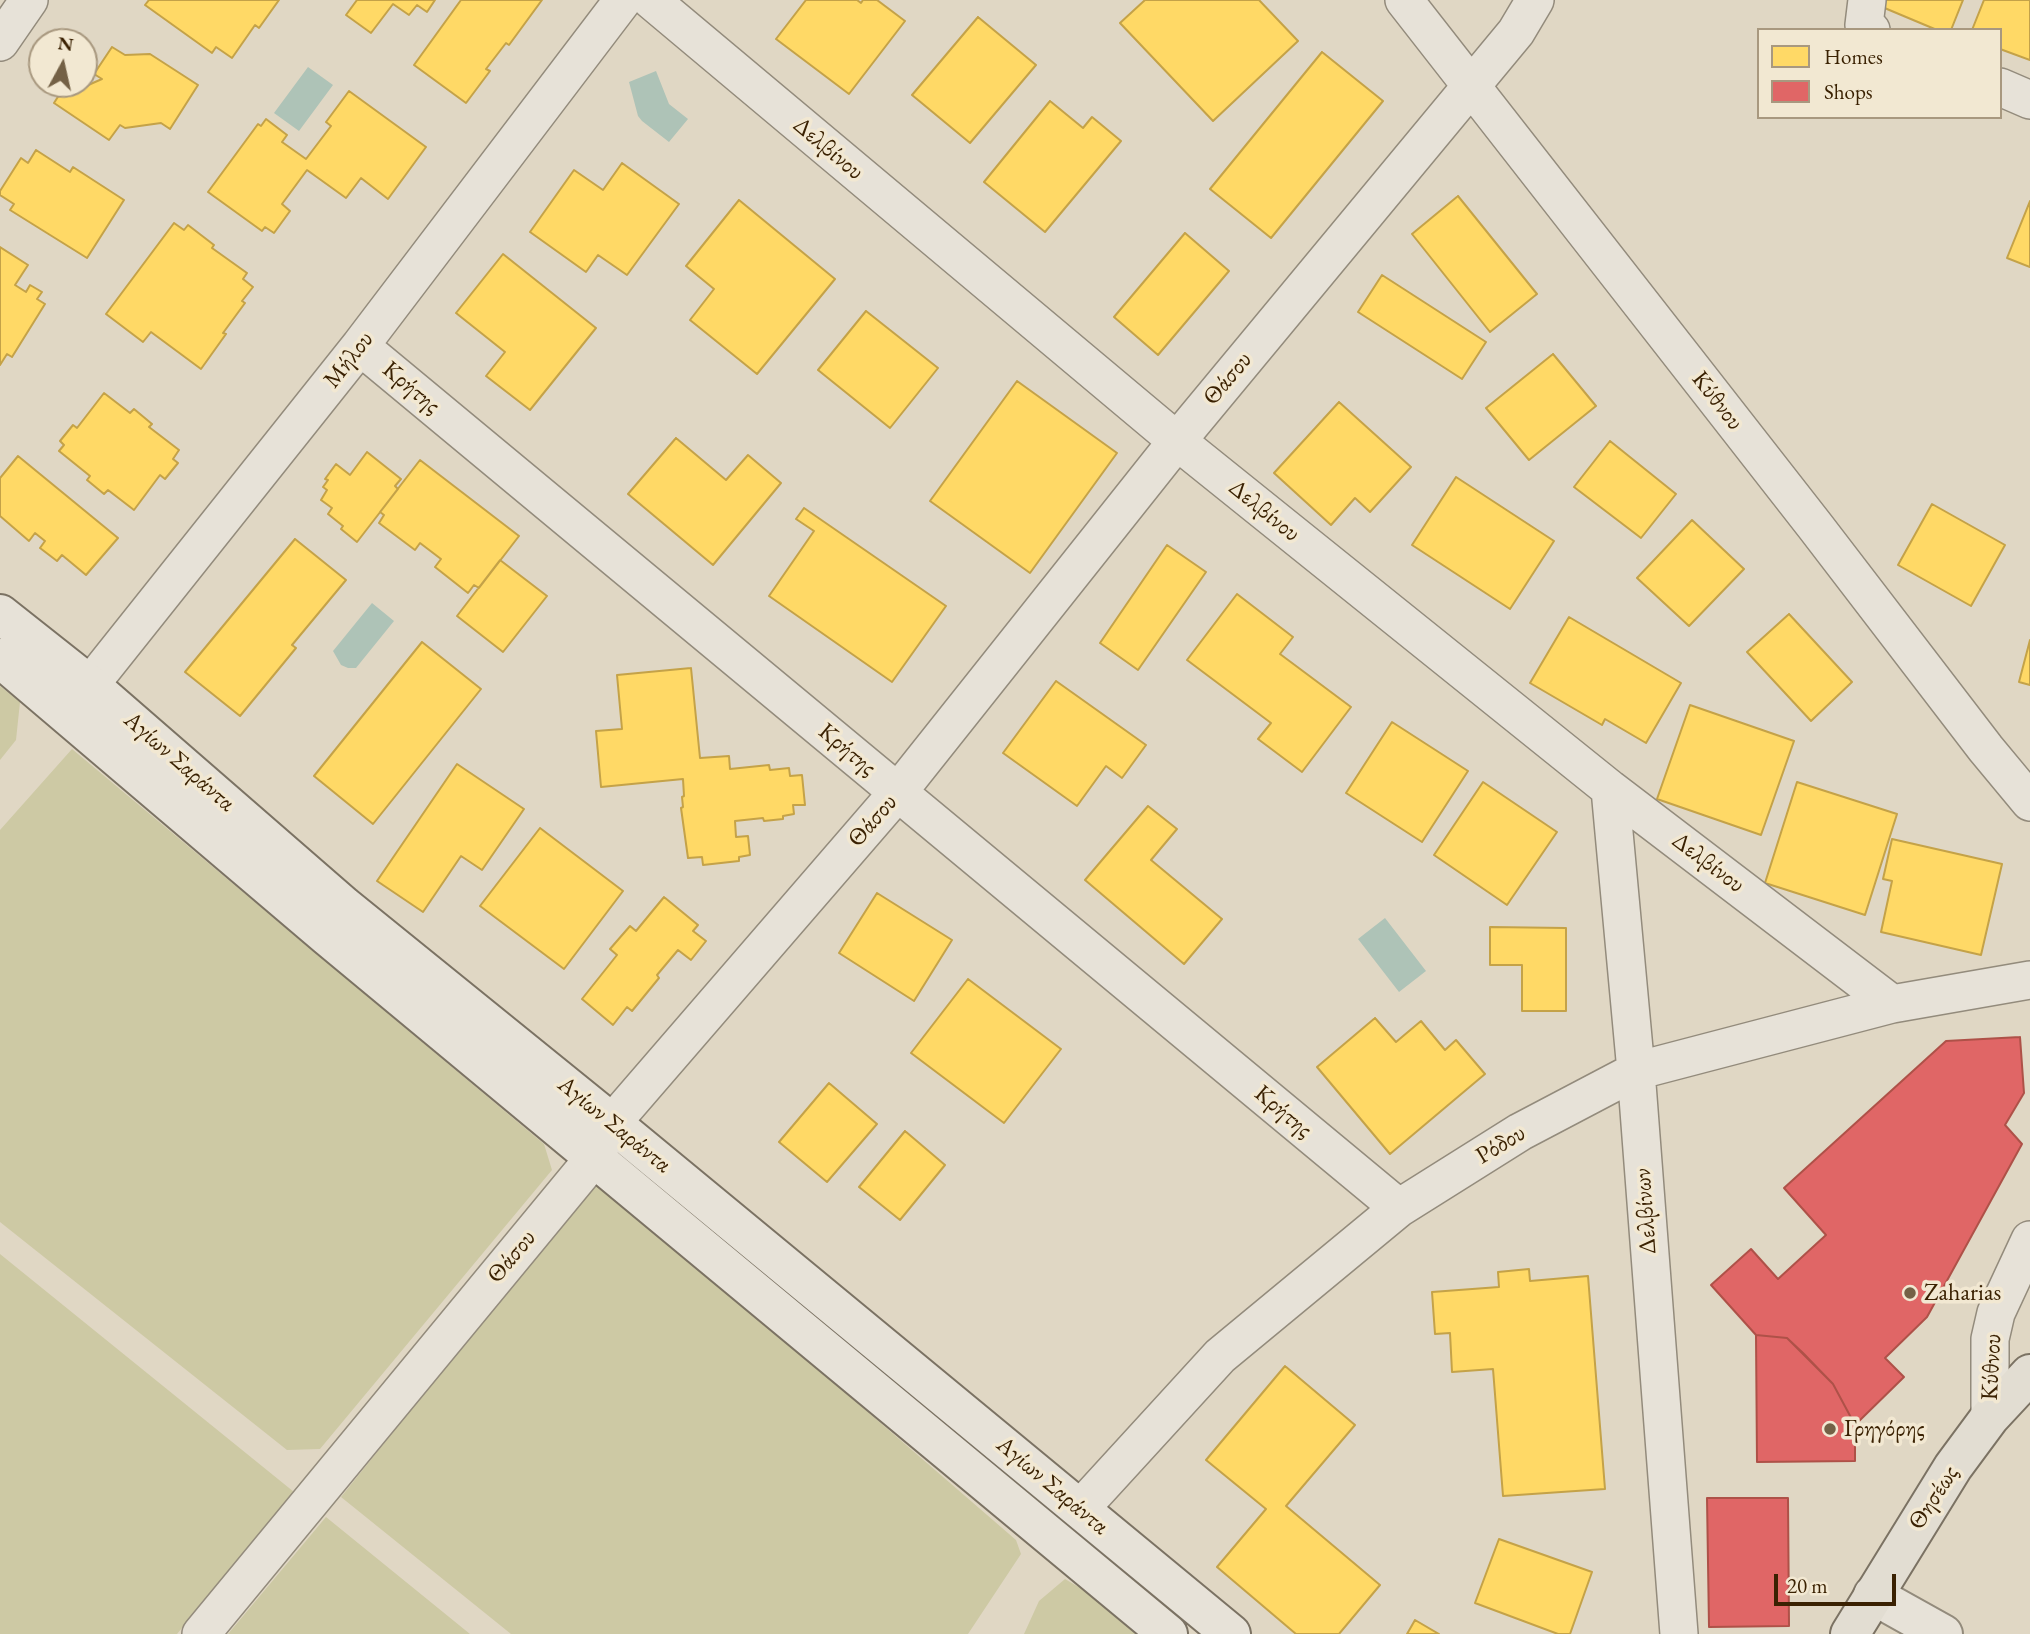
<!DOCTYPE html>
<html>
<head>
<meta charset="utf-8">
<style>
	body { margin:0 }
	#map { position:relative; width:2030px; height:1634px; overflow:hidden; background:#e0d7c4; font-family:"EB Garamond",serif }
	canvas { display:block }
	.legend { position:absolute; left:1757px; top:28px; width:245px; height:91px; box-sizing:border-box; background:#f2e8d2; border:2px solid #a8987f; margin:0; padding:9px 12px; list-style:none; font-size:21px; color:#3a2102 }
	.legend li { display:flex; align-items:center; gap:14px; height:35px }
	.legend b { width:35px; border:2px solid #a8987f }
	.north { position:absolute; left:28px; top:28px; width:70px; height:70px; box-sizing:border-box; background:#f2e8d2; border:2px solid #a8987f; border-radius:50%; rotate:8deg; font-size:19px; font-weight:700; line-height:28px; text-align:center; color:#3a2102 }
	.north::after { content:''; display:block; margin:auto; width:24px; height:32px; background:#746146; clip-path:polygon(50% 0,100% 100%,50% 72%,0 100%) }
	.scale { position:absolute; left:1774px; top:1574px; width:122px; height:32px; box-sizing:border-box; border:4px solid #3a2102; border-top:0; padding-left:9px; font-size:21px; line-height:24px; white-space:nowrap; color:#3a2102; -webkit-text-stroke:5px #f2e8d2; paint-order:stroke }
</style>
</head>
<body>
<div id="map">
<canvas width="2030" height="1634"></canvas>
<ul class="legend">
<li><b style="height:19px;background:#ffd966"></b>Homes</li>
<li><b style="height:19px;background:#e06666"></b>Shops</li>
</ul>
<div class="north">N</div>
<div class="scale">20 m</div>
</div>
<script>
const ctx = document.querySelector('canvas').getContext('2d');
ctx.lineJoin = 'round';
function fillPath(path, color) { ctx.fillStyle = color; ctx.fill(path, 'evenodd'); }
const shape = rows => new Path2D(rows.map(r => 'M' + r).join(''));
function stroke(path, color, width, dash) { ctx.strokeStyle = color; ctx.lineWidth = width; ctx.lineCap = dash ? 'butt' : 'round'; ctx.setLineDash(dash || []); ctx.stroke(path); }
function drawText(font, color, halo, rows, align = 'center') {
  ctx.font = font + ' "EB Garamond",serif'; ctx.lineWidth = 7; ctx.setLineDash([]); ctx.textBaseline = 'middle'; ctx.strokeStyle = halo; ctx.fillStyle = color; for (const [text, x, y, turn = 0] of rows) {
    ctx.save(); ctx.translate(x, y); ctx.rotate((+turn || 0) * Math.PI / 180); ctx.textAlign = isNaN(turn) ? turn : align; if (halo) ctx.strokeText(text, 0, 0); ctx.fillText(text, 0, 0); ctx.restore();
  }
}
fillPath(shape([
	[0,686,20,702,16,740,0,760],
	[72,749,544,1144,552,1170,320,1449,287,1450,0,1222,0,830],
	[597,1178,1016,1540,1021,1554,968,1634,511,1634,341,1497],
	[0,1254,294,1492,177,1634,0,1634],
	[326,1517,470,1634,228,1634],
	[1065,1579,1092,1595,1139,1634,1024,1634,1039,1601]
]), '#cdc9a4');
fillPath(shape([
	[308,67,333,85,299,131,274,113],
	[656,71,669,104,688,119,669,142,642,121,638,116,629,82],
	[372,603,394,621,356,668,348,668,341,665,333,651],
	[1385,918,1426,971,1399,992,1358,939]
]), '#aec3b7');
const homes = shape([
	[149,0,279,0,259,28,255,25,232,58,216,47,212,53,145,5,149,0],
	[357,0,435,0,427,12,417,5,409,15,393,4,371,33,346,15,357,0],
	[461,0,542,0,509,45,506,43,486,69,490,71,466,103,414,65,461,0],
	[806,0,857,0,861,3,863,0,877,0,905,21,849,94,776,39,806,0],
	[1145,0,1259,0,1298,41,1213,121,1120,23,1145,0],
	[1877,0,1963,0,1951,30,1937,30,1875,4,1877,0],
	[1984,0,2030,0,2030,60,2000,49,2000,30,1972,30,1984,0],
	[978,17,1036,65,970,143,912,95,978,17],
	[112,47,125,55,150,54,198,85,170,129,161,123,125,128,120,125,109,140,54,103,66,84,83,84,86,86,102,79,94,74,112,47],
	[1322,52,1383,101,1271,238,1210,189,1322,52],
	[349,91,426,147,388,199,361,178,346,198,307,170,282,204,290,211,274,233,265,227,262,231,208,192,258,124,261,126,266,119,287,135,282,142,306,159,331,126,326,122,349,91],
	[1050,101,1083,128,1092,117,1121,141,1045,232,984,182,1050,101],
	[36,150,70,172,73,167,124,200,87,258,10,210,14,204,0,195,0,191,21,158,28,163,36,150],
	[622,163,679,204,627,275,598,255,586,272,530,232,574,170,603,190,622,163],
	[1458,196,1537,294,1490,332,1412,234,1458,196],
	[739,200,835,279,757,374,690,320,714,289,686,266,739,200],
	[2030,201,2030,267,2007,258,2030,201],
	[174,223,184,230,188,225,214,245,212,248,247,273,243,279,253,287,242,301,245,303,223,333,226,334,201,369,151,332,143,342,106,314,174,223],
	[1185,233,1229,271,1158,355,1114,317,1185,233],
	[0,247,28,265,15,285,26,292,30,285,42,292,37,299,45,304,12,357,7,354,0,365,0,247],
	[503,254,596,328,530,410,486,376,505,352,456,313,503,254],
	[1382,275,1486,342,1462,379,1358,312,1382,275],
	[866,311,938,368,890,428,818,370,866,311],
	[1553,354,1596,406,1529,460,1486,408,1553,354],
	[1017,381,1117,453,1030,573,930,501,1017,381],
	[104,393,130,413,134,409,152,424,149,427,179,450,173,459,178,463,165,479,160,475,134,510,108,490,104,494,87,480,90,476,59,451,64,445,60,441,73,425,77,428,104,393],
	[1339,402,1411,467,1370,512,1355,498,1331,525,1274,473,1339,402],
	[676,438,726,480,748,455,781,483,713,565,628,494,676,438],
	[1610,441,1676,494,1641,538,1574,487,1610,441],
	[367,452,401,479,395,486,398,489,357,542,341,529,343,526,328,514,332,508,321,500,327,490,323,487,328,480,325,479,336,464,350,475,367,452],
	[18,456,118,538,86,575,62,555,57,561,40,548,45,541,35,533,29,541,0,516,0,478,18,456],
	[420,460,519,536,479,588,474,585,468,593,435,567,441,559,420,543,415,550,379,523,384,515,380,512,420,460],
	[1456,477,1554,541,1510,609,1412,545,1456,477],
	[1932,504,2005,545,1971,606,1898,565,1932,504],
	[804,508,946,606,892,682,769,596,814,531,796,519,804,508],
	[1692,520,1744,569,1689,626,1637,578,1692,520],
	[295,539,346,580,292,645,296,648,240,716,185,672,295,539],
	[1167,545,1206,572,1138,670,1100,643,1167,545],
	[500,560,547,596,503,652,457,616,500,560],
	[1237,594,1293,637,1280,654,1351,707,1302,772,1258,739,1271,723,1187,660,1237,594],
	[1789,614,1852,682,1811,721,1747,652,1789,614],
	[1569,617,1681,683,1646,743,1605,719,1602,725,1530,683,1569,617],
	[2030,640,2030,685,2019,682,2030,640],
	[422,642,481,689,373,824,314,776,422,642],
	[691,668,700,758,729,756,730,769,769,765,770,770,789,768,790,776,802,775,805,805,793,805,794,814,783,816,783,819,764,821,763,818,735,821,736,837,748,836,750,855,739,857,739,861,703,865,702,857,688,858,681,808,683,807,682,797,684,796,683,779,601,787,596,731,622,729,617,675,691,668],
	[1056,681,1146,745,1122,778,1106,766,1077,806,1003,753,1056,681],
	[1690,705,1794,741,1761,835,1657,799,1690,705],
	[1392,722,1468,771,1422,842,1346,793,1392,722],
	[457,764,524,809,482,870,461,856,423,912,377,881,457,764],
	[1483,782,1557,832,1507,905,1434,855,1483,782],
	[1797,782,1897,814,1865,915,1765,883,1797,782],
	[1148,806,1177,829,1151,860,1222,919,1184,964,1085,880,1148,806],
	[540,828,623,891,564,969,480,906,540,828],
	[1892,839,2002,864,1981,955,1881,932,1892,881,1883,879,1892,839],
	[877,893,952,940,914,1001,839,953,877,893],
	[664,897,698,925,693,931,706,941,691,960,678,950,657,975,659,978,632,1011,627,1007,613,1025,582,999,617,955,610,949,630,926,636,931,664,897],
	[1490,927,1566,928,1566,1011,1522,1011,1522,965,1490,965,1490,927],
	[968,979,1061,1049,1004,1123,911,1053,968,979],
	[1375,1018,1396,1042,1421,1021,1445,1050,1456,1040,1485,1074,1390,1154,1317,1067,1375,1018],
	[829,1083,877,1124,827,1182,779,1142,829,1083],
	[905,1131,945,1165,900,1220,859,1187,905,1131],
	[1529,1269,1530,1281,1588,1276,1605,1489,1503,1496,1493,1369,1452,1372,1450,1333,1435,1334,1432,1292,1499,1287,1498,1272,1529,1269],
	[1285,1366,1355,1425,1286,1506,1380,1585,1339,1634,1296,1634,1217,1567,1266,1509,1206,1460,1285,1366],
	[1499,1539,1592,1572,1570,1634,1558,1634,1475,1603,1499,1539],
	[1415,1620,1439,1634,1407,1634,1415,1620]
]);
fillPath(homes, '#ffd966');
stroke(homes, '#c4a248', 2);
const shops = shape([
	[2020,1037,2024,1093,2005,1125,2022,1144,1927,1317,1885,1358,1904,1377,1855,1425,1833,1384,1803,1353,1787,1338,1756,1335,1711,1285,1751,1249,1778,1279,1826,1235,1784,1188,1946,1041,2020,1037],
	[1756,1335,1787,1338,1833,1384,1855,1425,1855,1461,1757,1462,1756,1335],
	[1707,1498,1788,1498,1789,1626,1709,1627,1707,1498]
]);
fillPath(shops, '#e06666');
stroke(shops, '#ae5148', 2);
const minor = shape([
	[651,0,1177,441,1610,789,1892,1004],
	[1404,0,1815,526,1986,749,2030,802],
	[1867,0,1864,25,1871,30],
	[0,42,29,0],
	[2000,87,2030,100],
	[360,346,1399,1208],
	[70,710,360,346,623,0],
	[1610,789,1636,1071,1679,1634],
	[1990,1417,1990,1339,1996,1313,2030,1240],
	[1080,1509,1220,1356,1399,1208,1520,1132,1636,1071,1892,1004,2030,980],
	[201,1634,594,1158,612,1123,898,792,1177,441,1516,32,1535,0]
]);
const tertiary = shape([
	[1873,1595,1943,1634]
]);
const secondary = shape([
	[0,614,91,686,344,906,612,1123,1231,1634],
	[0,658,327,936,1168,1634]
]);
const primary = shape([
	[1850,1634,1953,1467,1990,1417,2030,1374]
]);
stroke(minor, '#938b7c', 40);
stroke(tertiary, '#938b7c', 42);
stroke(secondary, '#7b7263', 42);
stroke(primary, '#7b7263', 42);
stroke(minor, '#e7e2d8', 37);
stroke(tertiary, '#e7e2d8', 38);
stroke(secondary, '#e7e2d8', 38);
stroke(primary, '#e2ddd2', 38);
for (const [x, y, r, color] of [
	[1910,1293,7,"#746146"],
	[1830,1429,7,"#746146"]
]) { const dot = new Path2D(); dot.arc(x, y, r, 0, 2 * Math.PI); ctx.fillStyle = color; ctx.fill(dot); stroke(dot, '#f2e8d2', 2.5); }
drawText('24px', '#3a2102', '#f2e8d2', [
	["Δελβίνου",828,149,40],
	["Μήλου",349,360,-52],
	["Θάσου",1228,379,-50],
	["Κρήτης",411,388,40],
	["Κύθνου",1717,401,52],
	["Δελβίνου",1264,511,39],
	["Κρήτης",847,750,40],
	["Αγίων Σαράντα",179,762,41],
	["Θάσου",873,821,-49],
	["Δελβίνου",1708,863,37],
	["Κρήτης",1283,1112,40],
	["Αγίων Σαράντα",614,1125,39],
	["Ρόδου",1501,1145,-31],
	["Δελβίνων",1646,1211,-94],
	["Θάσου",512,1257,-50],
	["Κύθνου",1992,1367,-87],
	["Αγίων Σαράντα",1052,1486,40],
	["Θησέως",1934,1498,-57]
]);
drawText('24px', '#3a2102', '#f2e8d2', [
	["Zaharias",1924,1293],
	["Γρηγόρης",1844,1429]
], 'left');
</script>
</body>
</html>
